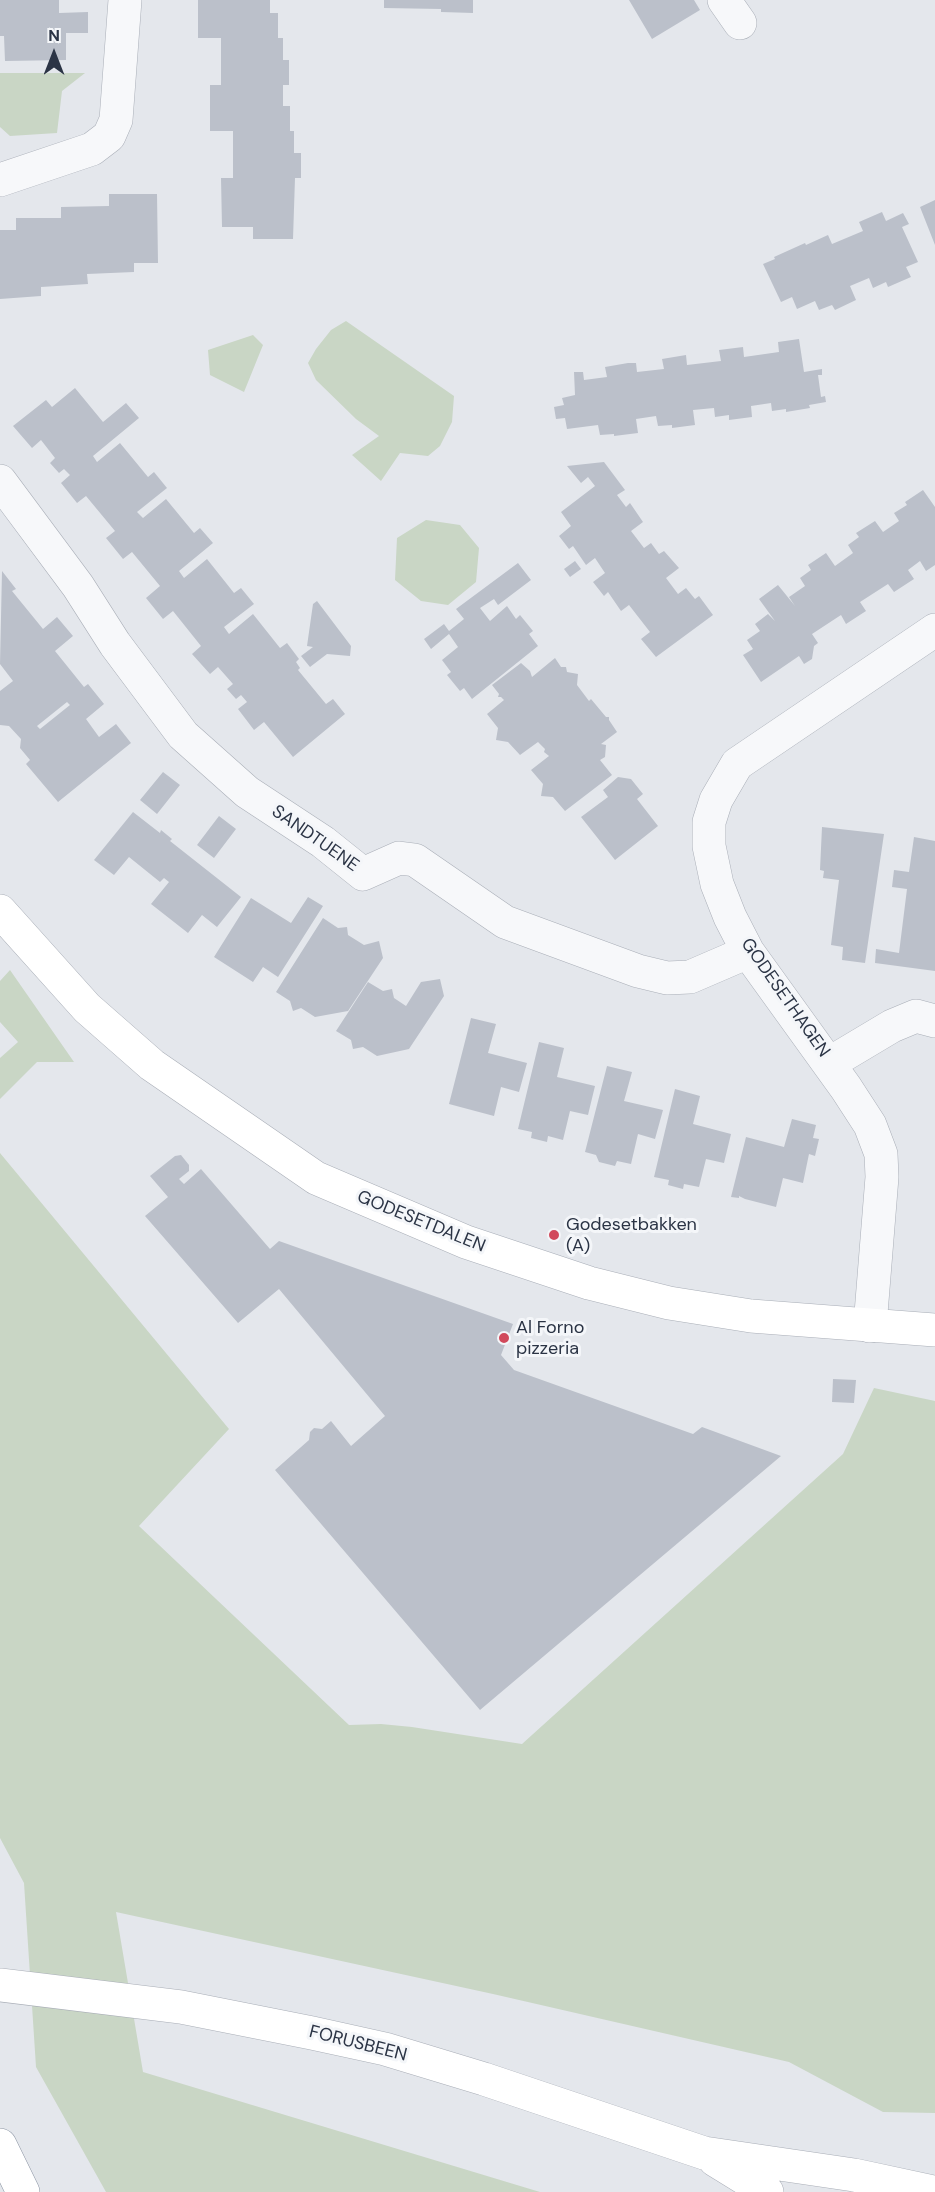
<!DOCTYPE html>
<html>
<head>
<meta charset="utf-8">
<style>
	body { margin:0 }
	#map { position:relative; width:935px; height:2192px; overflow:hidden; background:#e4e7ec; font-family:"DM Sans",sans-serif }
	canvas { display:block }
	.north { position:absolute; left:24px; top:24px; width:60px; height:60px; -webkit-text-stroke:4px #f4f6f9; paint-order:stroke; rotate:0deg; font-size:16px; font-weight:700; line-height:24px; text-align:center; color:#2b3445 }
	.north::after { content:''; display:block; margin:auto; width:21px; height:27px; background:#2b3445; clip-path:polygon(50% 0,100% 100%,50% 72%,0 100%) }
</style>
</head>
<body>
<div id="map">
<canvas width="935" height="2192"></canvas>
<div class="north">N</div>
</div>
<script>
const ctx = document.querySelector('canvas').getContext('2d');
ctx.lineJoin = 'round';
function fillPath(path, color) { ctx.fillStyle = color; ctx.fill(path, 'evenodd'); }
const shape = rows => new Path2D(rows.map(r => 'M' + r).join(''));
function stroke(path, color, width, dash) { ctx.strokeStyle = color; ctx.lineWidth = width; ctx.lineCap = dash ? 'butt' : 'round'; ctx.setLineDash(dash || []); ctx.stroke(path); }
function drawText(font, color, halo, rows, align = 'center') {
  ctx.font = font + ' "DM Sans",sans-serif'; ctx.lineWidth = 6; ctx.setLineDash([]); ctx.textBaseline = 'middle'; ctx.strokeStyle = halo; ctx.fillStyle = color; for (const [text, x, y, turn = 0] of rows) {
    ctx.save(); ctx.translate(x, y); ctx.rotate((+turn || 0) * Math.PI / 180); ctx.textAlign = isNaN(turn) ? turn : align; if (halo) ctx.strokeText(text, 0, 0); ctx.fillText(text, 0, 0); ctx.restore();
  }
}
fillPath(shape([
	[0,73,85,73,62,91,57,133,10,136,0,127],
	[346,321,454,396,452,422,440,446,428,456,400,453,381,481,352,455,379,436,356,419,316,380,308,363,316,349,331,330],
	[253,335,263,345,244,392,210,375,208,350],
	[426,520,460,525,479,548,476,582,448,605,421,601,395,580,397,538],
	[10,970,74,1062,37,1062,0,1099,0,1058,18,1042,0,1022,0,981],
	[0,1153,229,1429,139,1526,349,1725,381,1724,412,1727,522,1744,843,1454,874,1388,935,1401,935,2113,883,2112,789,2062,493,1994,116,1912,143,2072,540,2192,106,2192,36,2067,24,1883,0,1838]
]), '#c9d6c5');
fillPath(shape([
	[0,0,59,0,59,13,88,12,88,33,66,33,66,60,5,61,4,36,0,36],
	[198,0,270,0,270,13,278,13,278,38,283,38,283,60,289,60,289,85,283,85,283,106,290,106,290,131,294,131,294,153,301,153,301,178,295,178,293,239,253,239,253,227,222,227,221,178,233,178,233,131,210,131,210,85,221,85,221,38,198,38],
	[384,0,473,0,473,13,441,12,441,9,384,8],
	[629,0,694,0,700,10,652,39],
	[109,194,157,194,158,263,134,263,134,272,87,274,88,284,41,287,41,296,0,299,0,230,16,230,16,218,61,218,61,207,109,206],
	[935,200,935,245,920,207],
	[882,212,886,221,903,213,909,224,902,227,918,262,906,267,911,277,888,287,886,282,873,288,869,278,850,286,856,300,835,310,832,305,819,310,815,301,797,309,792,297,781,302,763,264,775,259,774,257,805,243,806,245,828,235,832,244,863,231,859,222],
	[799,339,804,372,822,369,822,375,818,375,821,397,825,396,826,402,809,405,810,408,786,412,786,409,772,411,771,403,751,406,752,417,729,420,729,415,715,417,714,408,693,410,695,425,672,428,672,425,658,426,656,416,636,419,638,433,614,436,614,434,600,435,598,425,567,429,565,418,556,419,554,407,564,405,562,398,575,395,574,372,583,372,584,380,607,377,605,367,628,363,636,363,637,372,664,369,662,359,686,355,687,365,721,361,719,350,743,347,744,357,779,352,778,342],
	[75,388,103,422,126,403,139,418,93,456,97,462,120,443,148,477,154,472,167,488,137,512,143,518,166,499,194,533,200,528,213,543,179,571,184,578,207,559,234,593,241,588,254,604,224,627,229,634,253,614,280,648,287,643,299,659,296,662,300,668,298,670,326,704,333,699,345,714,293,757,264,722,254,730,238,709,247,702,241,695,236,699,227,689,233,684,218,667,210,674,192,654,201,646,173,611,163,619,146,598,160,586,132,552,123,559,106,538,115,531,86,496,77,503,61,483,70,475,64,469,59,473,50,463,55,458,41,440,32,448,13,426,46,400,52,407],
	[604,462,625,490,617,495,626,507,630,503,643,522,631,531,644,548,651,543,659,554,664,551,679,568,666,578,678,594,686,588,695,599,699,596,713,615,656,657,641,639,650,632,629,605,621,611,608,592,604,596,593,582,605,573,595,558,586,565,573,546,569,549,559,536,571,526,561,512,595,486,588,477,581,483,567,466],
	[923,490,935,507,935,565,926,571,920,561,908,570,914,579,894,592,888,584,860,602,866,611,846,624,841,615,812,634,818,643,814,646,812,659,804,664,799,656,761,682,743,655,753,649,747,640,760,631,755,624,768,614,775,621,759,599,778,585,795,606,789,597,805,586,800,578,811,570,808,565,826,553,835,566,853,553,848,545,859,537,856,533,875,521,883,532,899,521,894,513,907,505,905,502],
	[575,561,581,569,570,577,564,569],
	[518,563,531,580,498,605,494,599,480,608,490,621,507,606,516,619,520,615,533,631,529,634,538,646,472,699,464,688,460,691,447,675,451,672,442,660,458,647,449,634,431,649,424,639,444,624,449,631,464,619,456,609],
	[2,571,16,589,12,591,43,629,57,617,73,636,55,651,84,687,88,684,104,704,86,719,99,737,116,724,131,743,58,802,26,764,30,760,20,748,21,739,9,726,0,725,0,691,13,681,0,664],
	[67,702,70,705,40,729,37,726],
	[317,601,351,646,350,656,327,654,310,667,301,656,313,647,307,646,313,604],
	[555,658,561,667,566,667,567,672,578,674,577,685,589,701,591,699,606,717,609,717,609,720,617,732,601,744,606,745,605,757,600,760,612,775,565,811,553,797,541,796,543,784,531,770,549,756,544,752,545,749,538,742,520,755,508,742,496,740,498,728,487,714,504,700,501,697,498,697,499,694,492,685,521,663,530,671,532,677],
	[163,772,180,785,157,814,140,800],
	[618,777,631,779,643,794,637,799,658,826,615,860,581,817,608,797,603,790],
	[133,812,160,833,161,830,172,839,170,841,241,897,217,927,202,915,188,933,151,904,169,882,164,878,160,882,129,857,114,875,94,860],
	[219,816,236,829,214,858,197,845],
	[822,827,884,834,865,963,842,960,843,947,831,945,839,880,823,878,824,871,820,870],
	[914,837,935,841,935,971,875,963,876,949,899,953,907,889,892,887,894,870,909,872],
	[308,897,323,906,278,977,263,967,253,982,214,957,251,898,291,923],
	[323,918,338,928,347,927,348,935,364,945,379,941,383,958,348,1011,315,1017,301,1008,293,1011,290,1001,276,992],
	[440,979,444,996,409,1049,377,1056,363,1047,353,1049,351,1040,336,1031,368,982,383,991,392,989,394,998,406,1006,421,982],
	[471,1018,496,1024,488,1053,527,1063,519,1092,501,1087,494,1116,449,1104],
	[539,1042,564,1048,557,1077,595,1086,588,1115,570,1111,563,1140,548,1136,547,1142,531,1138,532,1132,518,1129],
	[607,1066,632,1072,624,1101,663,1110,655,1139,638,1134,631,1164,617,1161,615,1166,599,1162,596,1155,585,1152],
	[675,1089,700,1096,693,1124,731,1134,724,1163,706,1159,699,1187,684,1184,683,1189,668,1185,669,1180,654,1177],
	[792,1119,816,1125,813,1138,819,1139,815,1156,809,1154,803,1183,783,1178,776,1207,745,1199,739,1196,739,1198,731,1197,746,1137,784,1147],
	[181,1155,189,1165,189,1171,179,1179,184,1184,201,1169,270,1249,279,1241,513,1324,501,1355,514,1370,693,1434,702,1427,781,1456,480,1710,275,1470,309,1440,310,1432,314,1428,322,1429,331,1421,351,1446,385,1416,279,1289,238,1323,145,1216,168,1197,150,1176,175,1156],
	[833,1379,856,1380,854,1403,832,1402]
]), '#bbc0ca');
const street = shape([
	[724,0,740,23],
	[0,180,92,149,109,136,116,120,125,0],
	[0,481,78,586,115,644,183,735,247,792,323,842,363,874,399,858,415,860,505,922,638,971,667,978,690,977,748,952],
	[830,1063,892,1026,916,1016,935,1021],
	[870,1326,882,1177,881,1154,870,1125,846,1088,748,952,730,917,717,884,709,846,709,822,716,800,737,764,935,630]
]);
const secondary = shape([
	[0,911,87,1008,152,1065,316,1178,466,1242,589,1283,669,1303,751,1316,935,1330],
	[0,1985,181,2007,312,2033,385,2049,484,2079,704,2153,854,2175,933,2192],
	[715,2160,767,2192]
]);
const highway = shape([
	[0,2145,23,2192]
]);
stroke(street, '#a9aeb7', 34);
stroke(secondary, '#a9aeb7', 34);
stroke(highway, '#8b94a3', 34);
stroke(street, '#f7f8fa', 33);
stroke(secondary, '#fff', 33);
stroke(highway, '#fff', 33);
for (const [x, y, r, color] of [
	[554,1235,6,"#d1495b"],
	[504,1338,6,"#d1495b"]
]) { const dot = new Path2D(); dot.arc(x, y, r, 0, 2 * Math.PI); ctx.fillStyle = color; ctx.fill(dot); stroke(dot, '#f4f6f9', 2); }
drawText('18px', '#2b3445', '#f4f6f9', [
	["SANDTUENE",315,839,35],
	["GODESETHAGEN",785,998,55],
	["GODESETDALEN",421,1222,22],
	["FORUSBEEN",358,2044,14]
]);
drawText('18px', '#2b3445', '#f4f6f9', [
	["Godesetbakken",566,1225],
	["(A)",566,1246],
	["Al Forno",516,1328],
	["pizzeria",516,1349]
], 'left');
</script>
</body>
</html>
